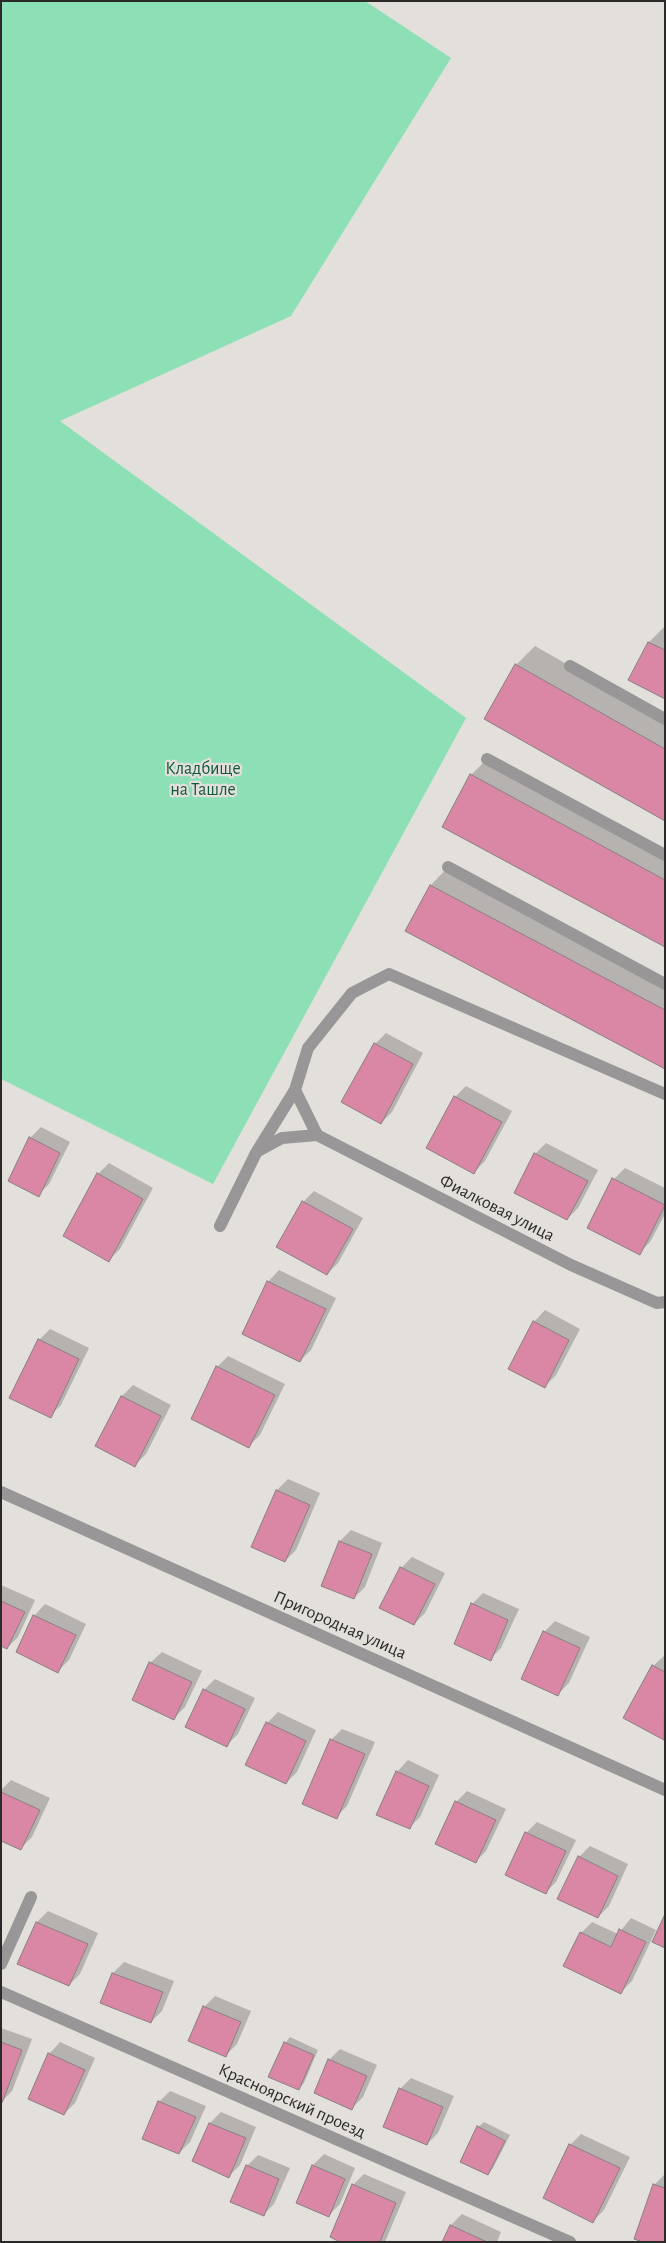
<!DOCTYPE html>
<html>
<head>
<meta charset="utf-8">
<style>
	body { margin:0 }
	#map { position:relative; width:666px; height:2243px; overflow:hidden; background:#e3dfdb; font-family:"Alegreya Sans",sans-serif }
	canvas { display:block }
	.frame { position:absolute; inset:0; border:2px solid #2b2a28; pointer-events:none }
</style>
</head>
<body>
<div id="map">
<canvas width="666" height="2243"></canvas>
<div class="frame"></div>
</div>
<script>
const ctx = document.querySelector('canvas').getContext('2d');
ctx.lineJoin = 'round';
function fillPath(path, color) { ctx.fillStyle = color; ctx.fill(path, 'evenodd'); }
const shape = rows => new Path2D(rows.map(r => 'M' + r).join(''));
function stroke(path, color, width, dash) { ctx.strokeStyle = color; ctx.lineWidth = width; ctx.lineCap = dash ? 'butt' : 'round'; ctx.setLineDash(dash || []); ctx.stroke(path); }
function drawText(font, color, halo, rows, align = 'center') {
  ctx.font = font + ' "Alegreya Sans",sans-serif'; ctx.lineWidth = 4.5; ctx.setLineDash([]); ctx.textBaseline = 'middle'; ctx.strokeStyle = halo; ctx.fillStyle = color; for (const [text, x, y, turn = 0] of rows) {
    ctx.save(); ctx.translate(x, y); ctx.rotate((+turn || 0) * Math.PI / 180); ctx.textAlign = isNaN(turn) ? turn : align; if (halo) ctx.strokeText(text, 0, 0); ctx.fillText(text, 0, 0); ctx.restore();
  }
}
fillPath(shape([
	[1,1,365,1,451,58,291,316,60,421,466,718,213,1184,1,1079]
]), '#8de0b5');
fillPath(shape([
	[664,627,665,698,630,679,649,642],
	[535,646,665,720,665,820,516,665],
	[490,756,665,851,665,946,444,826,471,775],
	[449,866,665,981,665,1068,407,930,431,885],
	[386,1033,423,1053,392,1112,381,1123,375,1044],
	[466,1086,512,1111,485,1161,474,1172,455,1097],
	[41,1127,70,1142,49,1184,38,1195,30,1138],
	[546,1143,598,1170,578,1208,567,1219,535,1154],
	[109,1163,153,1188,120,1249,109,1260,98,1174],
	[625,1168,665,1188,665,1214,650,1242,639,1253,614,1179],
	[314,1191,363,1218,338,1263,327,1274,303,1202],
	[279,1270,336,1298,311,1350,300,1361,268,1282],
	[545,1310,580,1329,556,1375,545,1386,510,1368,534,1322],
	[50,1329,89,1348,61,1405,50,1416,39,1340],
	[228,1356,285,1384,260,1435,249,1446,217,1367],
	[133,1385,171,1405,146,1454,135,1465,122,1396],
	[288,1479,320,1493,296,1550,285,1561,253,1546,277,1490],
	[351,1530,382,1543,365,1587,354,1598,322,1585,340,1541],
	[412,1557,445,1573,425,1613,414,1624,401,1568],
	[1,1585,35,1600,18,1637,7,1648,1,1645],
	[483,1593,519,1609,501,1648,490,1659,472,1604],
	[45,1604,86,1624,69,1660,58,1671,34,1616],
	[555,1621,590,1637,569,1683,558,1694,544,1632],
	[162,1652,202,1671,185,1707,174,1718,150,1663],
	[665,1655,665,1737,664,1738,653,1666],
	[215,1679,255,1698,238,1734,227,1745,204,1690],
	[278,1712,316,1730,297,1772,286,1783,267,1723],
	[342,1729,375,1742,347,1806,336,1817,331,1740],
	[408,1760,439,1775,420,1817,409,1828,397,1772],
	[11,1780,50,1798,32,1837,21,1848,1,1839,1,1790],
	[467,1791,506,1809,486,1851,475,1862,437,1843,456,1802],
	[537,1822,576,1840,556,1882,545,1893,526,1833],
	[590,1846,628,1864,609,1906,598,1917,579,1857],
	[48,1911,98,1933,80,1974,69,1985,19,1963,37,1922],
	[631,1918,656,1930,632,1981,621,1992,581,1933,592,1922,618,1934],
	[124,1962,174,1981,162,2011,151,2022,102,2002,113,1973],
	[215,1996,251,2011,237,2044,226,2055,190,2040,204,2007],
	[1,2028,32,2039,12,2091,1,2102],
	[290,2037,318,2050,304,2083,298,2089,285,2043],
	[60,2042,95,2058,75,2103,64,2114,29,2098,49,2054],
	[340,2049,377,2065,363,2097,352,2108,329,2060],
	[411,2078,454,2096,438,2133,427,2144,400,2089],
	[170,2091,206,2106,190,2142,179,2153,159,2102],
	[221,2112,256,2127,240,2165,229,2176,194,2161,210,2123],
	[484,2122,510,2135,493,2168,488,2174,478,2127],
	[581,2134,630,2157,604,2210,593,2221,570,2145],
	[324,2154,355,2168,340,2204,329,2215,313,2165],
	[258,2155,290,2168,274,2204,263,2215,247,2166],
	[364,2174,406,2192,385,2242,344,2242,353,2185],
	[665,2174,665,2242,654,2185],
	[462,2214,501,2232,497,2242,443,2242,451,2225]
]), '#0003');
const building = shape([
	[648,642,665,650,665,699,628,680,648,642],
	[515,664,665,749,665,821,484,719,515,664],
	[470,774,665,880,665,947,442,827,470,774],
	[430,885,665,1010,665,1069,405,931,430,885],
	[374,1043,413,1064,381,1124,341,1102,374,1043],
	[454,1096,502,1122,474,1174,426,1148,454,1096],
	[29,1137,60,1153,39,1197,8,1181,29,1137],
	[534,1153,588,1181,567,1220,514,1193,534,1153],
	[97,1173,143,1199,109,1262,63,1236,97,1173],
	[612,1178,665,1205,640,1255,587,1228,612,1178],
	[302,1201,353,1229,327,1275,276,1247,302,1201],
	[267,1281,326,1309,300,1362,242,1334,267,1281],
	[533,1321,569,1340,545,1388,508,1369,533,1321],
	[38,1339,79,1359,51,1418,9,1398,38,1339],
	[216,1366,275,1395,249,1448,191,1419,216,1366],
	[121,1396,161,1416,135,1467,95,1446,121,1396],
	[276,1490,310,1505,285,1562,251,1547,276,1490],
	[339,1541,372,1554,354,1599,321,1586,339,1541],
	[400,1567,435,1584,414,1625,379,1608,400,1567],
	[1,1601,25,1612,7,1649,1,1646,1,1601],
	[471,1603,508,1620,491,1661,454,1644,471,1603],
	[33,1615,76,1635,58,1673,16,1652,33,1615],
	[543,1631,580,1648,558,1696,521,1679,543,1631],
	[149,1662,192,1682,174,1720,132,1700,149,1662],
	[652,1665,665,1672,664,1740,623,1718,652,1665],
	[203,1689,245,1709,227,1747,185,1727,203,1689],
	[266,1722,306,1741,286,1784,245,1765,266,1722],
	[330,1739,365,1754,337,1819,302,1804,330,1739],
	[396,1771,429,1786,410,1829,376,1815,396,1771],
	[1,1792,40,1810,21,1850,1,1841,1,1792],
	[455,1801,496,1820,476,1863,435,1844,455,1801],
	[525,1832,566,1851,546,1894,505,1875,525,1832],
	[578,1856,618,1876,598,1918,557,1899,578,1856],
	[665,1914,665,1948,652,1942,665,1914],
	[36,1922,88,1944,69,1986,17,1964,36,1922],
	[619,1929,646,1942,621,1994,563,1966,580,1932,611,1947,619,1929],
	[112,1973,163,1992,151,2023,100,2003,112,1973],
	[203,2006,241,2022,226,2057,188,2041,203,2006],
	[1,2042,22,2050,2,2103,1,2103,1,2042],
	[284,2042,314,2055,299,2090,268,2077,284,2042],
	[48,2053,85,2070,64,2115,28,2099,48,2053],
	[328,2059,367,2076,352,2110,314,2093,328,2059],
	[399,2088,443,2107,427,2145,383,2127,399,2088],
	[158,2101,196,2117,179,2154,142,2139,158,2101],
	[209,2123,246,2138,229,2178,192,2161,209,2123],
	[477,2126,505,2141,488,2175,460,2162,477,2126],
	[569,2144,620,2168,593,2223,543,2198,569,2144],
	[246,2165,279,2179,264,2216,230,2202,246,2165],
	[312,2165,345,2179,329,2217,296,2203,312,2165],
	[352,2184,396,2203,380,2242,340,2242,330,2237,352,2184],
	[653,2184,665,2188,665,2242,643,2242,634,2239,653,2184],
	[450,2225,487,2242,442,2242,450,2225]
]);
fillPath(building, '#da86a5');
stroke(building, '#868082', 1);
stroke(shape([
	[570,666,665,719],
	[487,759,665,855],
	[448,867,665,984],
	[258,1151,282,1138,317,1135,295,1090],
	[220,1226,256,1153,295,1090,308,1048,352,993,389,974,665,1094],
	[1,1964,31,1897]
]), '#999697', 12);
stroke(shape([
	[317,1135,571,1265,657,1303,665,1302],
	[1,1492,665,1790],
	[1,1992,570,2242]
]), '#999697', 12);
drawText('18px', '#12593c', '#e3dfdb', [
	["Кладбище",203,769],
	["на Ташле",203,790]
]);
drawText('18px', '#2b2a28', '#e3dfdb', [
	["Фиалковая улица",497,1208,27],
	["Пригородная улица",340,1625,24],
	["Красноярский проезд",292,2101,24]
]);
</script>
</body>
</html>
